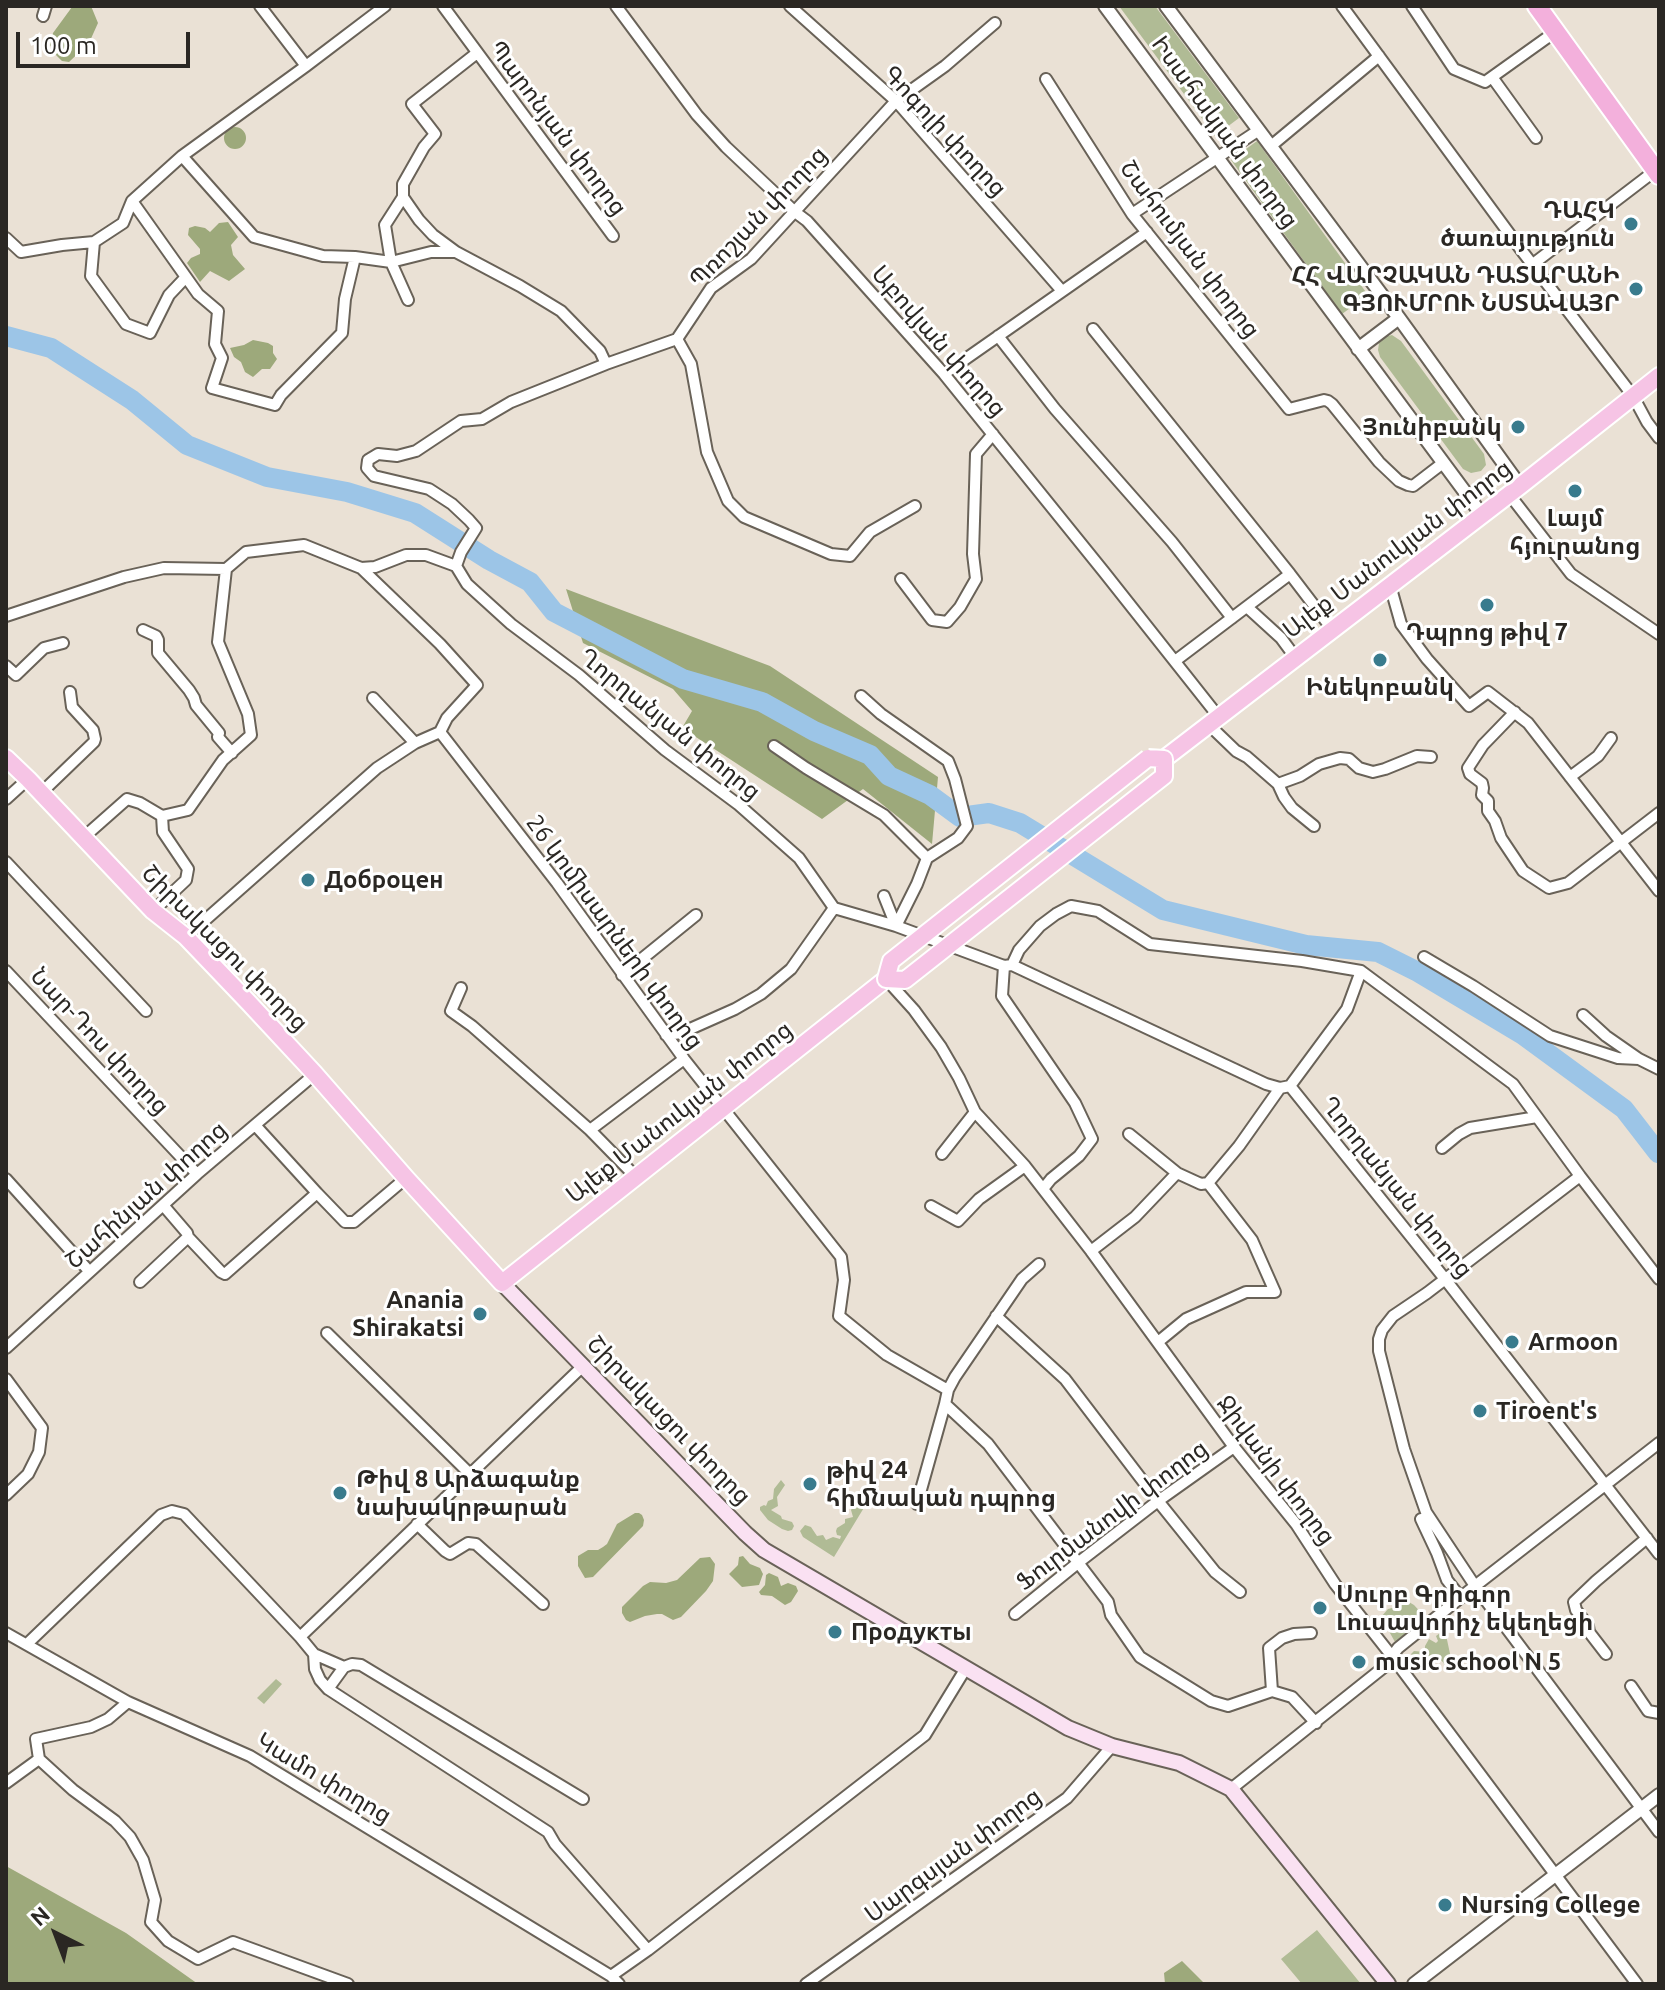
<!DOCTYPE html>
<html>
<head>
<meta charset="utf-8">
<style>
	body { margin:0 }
	#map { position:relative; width:1665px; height:1990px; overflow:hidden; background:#eae1d5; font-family:Ubuntu,sans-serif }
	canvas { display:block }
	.frame { position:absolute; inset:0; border:8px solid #2a2723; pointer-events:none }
	.north { position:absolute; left:16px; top:1894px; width:80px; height:80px; -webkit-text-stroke:6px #fff; paint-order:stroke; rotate:318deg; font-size:22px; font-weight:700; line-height:32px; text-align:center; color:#2a2723 }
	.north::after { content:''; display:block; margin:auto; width:28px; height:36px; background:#2a2723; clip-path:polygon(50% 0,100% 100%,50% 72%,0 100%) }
	.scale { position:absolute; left:16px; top:32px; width:174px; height:36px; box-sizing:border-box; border:4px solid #2a2723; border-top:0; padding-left:10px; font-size:24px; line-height:28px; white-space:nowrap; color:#2a2723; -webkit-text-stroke:6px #fff; paint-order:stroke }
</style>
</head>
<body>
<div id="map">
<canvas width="1665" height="1990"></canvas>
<div class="frame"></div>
<div class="north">N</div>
<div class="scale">100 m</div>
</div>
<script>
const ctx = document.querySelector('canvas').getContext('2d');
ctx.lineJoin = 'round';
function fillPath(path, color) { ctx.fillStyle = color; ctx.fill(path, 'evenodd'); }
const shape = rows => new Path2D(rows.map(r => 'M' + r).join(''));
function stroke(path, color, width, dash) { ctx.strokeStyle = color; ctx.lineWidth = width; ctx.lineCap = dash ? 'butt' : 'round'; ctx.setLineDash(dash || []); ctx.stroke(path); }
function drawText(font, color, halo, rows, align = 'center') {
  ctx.font = font + ' Ubuntu,"Noto Sans Armenian",sans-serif'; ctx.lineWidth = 6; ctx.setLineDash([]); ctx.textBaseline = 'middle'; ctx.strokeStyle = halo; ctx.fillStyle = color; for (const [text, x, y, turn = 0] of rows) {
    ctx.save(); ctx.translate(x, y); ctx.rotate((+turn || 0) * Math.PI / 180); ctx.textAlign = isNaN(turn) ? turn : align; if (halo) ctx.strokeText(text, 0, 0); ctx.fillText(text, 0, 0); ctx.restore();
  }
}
fillPath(shape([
	[1119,6,1155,6,1239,118,1215,136],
	[1257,141,1368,295,1342,314,1231,160],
	[1392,335,1401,341,1484,454,1486,465,1481,471,1471,473,1463,469,1380,357,1378,350,1379,343,1384,337],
	[781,1480,785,1485,777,1497,778,1506,771,1510,781,1516,782,1519,792,1522,794,1526,792,1530,788,1531,782,1529,768,1520,760,1510,760,1507,764,1505,766,1506,768,1501,773,1499,774,1489],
	[856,1502,862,1503,865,1506,834,1557,803,1537,800,1531,805,1525,811,1527,817,1536,823,1535,826,1540,833,1537,840,1539,841,1536,837,1535,836,1531,837,1528,845,1523,845,1519,853,1517,851,1510],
	[1402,1598,1414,1605,1426,1618,1395,1642,1381,1617,1388,1609,1396,1607],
	[1440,1633,1446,1635,1452,1663,1446,1666,1436,1654,1423,1663,1418,1663,1411,1654,1414,1651,1425,1652,1425,1646,1429,1639,1436,1643,1438,1641,1436,1636],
	[276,1679,282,1684,264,1704,257,1698],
	[1317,1930,1361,1984,1302,1984,1281,1959]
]), '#b0bb95');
fillPath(shape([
	[82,6,91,6,98,23,89,43,69,62,62,61,55,54,50,45,53,33,72,7],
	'224 138a11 11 0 1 1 22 0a11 11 0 1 1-22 0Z',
	[228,222,238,237,231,245,233,255,245,269,229,281,210,271,200,282,187,263,191,258,200,254,200,249,188,235,189,228,195,226,205,228,210,232,219,223],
	[253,340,268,343,273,346,273,353,277,359,270,369,262,369,253,377,245,372,241,362,234,357,230,348,244,345],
	[566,589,770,666,938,777,932,844,863,789,822,819,682,728,692,711,673,689,583,643],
	[635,1513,639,1513,642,1515,644,1520,643,1526,593,1577,585,1578,578,1566,578,1556,588,1550,598,1550,603,1547,607,1544,617,1524],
	[743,1556,750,1564,760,1568,763,1574,759,1585,742,1587,729,1574,738,1565,739,1557],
	[710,1557,715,1564,713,1581,706,1591,681,1617,673,1620,662,1614,657,1614,645,1616,630,1622,626,1620,622,1613,622,1607,643,1586,650,1582,666,1583,677,1580,700,1558],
	[769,1573,778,1577,781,1586,788,1583,796,1586,798,1591,791,1602,785,1605,772,1596,761,1595,759,1592,765,1585,766,1575],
	[6,1866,126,1933,198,1984,157,1984,138,1982,117,1984,6,1984],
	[1182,1961,1205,1984,1165,1984,1164,1973]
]), '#9da97b');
stroke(shape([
	[6,336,51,348,132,400,187,445,267,477,347,492,415,513,489,560,530,582,554,612,683,679,762,702,814,731,870,755,889,776,930,795,960,817,989,813,1020,823,1163,910,1306,945,1378,952,1416,971,1523,1035,1624,1109,1658,1153]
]), '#9cc5e7', 20);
const minor = shape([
	[260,6,306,66],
	[443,6,613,236],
	[616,6,697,115,726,147,795,212,807,221,944,374,1104,572,1218,716],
	[790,6,896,101,1062,291],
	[1342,6,1522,251,1633,396,1647,422,1659,438],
	[1412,6,1454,69,1485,82,1555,32],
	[43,16,46,6],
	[1492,77,1536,138],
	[1046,79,1132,214,1289,409,1324,400,1328,401,1332,404,1379,462,1399,481,1408,485,1413,486,1443,463],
	[1271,146,1379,56],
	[182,156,254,237,323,256,355,257,391,262,431,252,456,252,520,286,561,311,600,351,606,364],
	[403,197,385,225,391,262,408,300],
	[132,201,198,294,218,311,215,344,222,358,212,388,275,405,281,395,342,333,345,299,355,257],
	[1132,214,1259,130],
	[6,238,21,252,62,245,94,242,123,223,132,201,182,156,306,66,385,6],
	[94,242,91,276,126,324,150,333,169,295,186,277],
	[456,252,433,235,419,220,403,197,403,184,424,147,435,134,412,104,477,53],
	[1533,264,1656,170],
	[1093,329,1290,574,1332,629],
	[998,336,1055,409,1172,542,1232,618],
	[677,339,691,364,707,452,728,501,744,517,831,554,850,556,870,532,915,506],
	[944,374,1147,232],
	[1509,494,1571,574,1659,634],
	[361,568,375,567,406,555,426,555,456,566],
	[901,579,932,620,947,622,960,607,976,579,973,554,976,454,993,434],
	[1390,585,1401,624,1427,659,1469,706,1488,692,1528,723,1659,891],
	[1247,607,1281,638,1295,657],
	[6,616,124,577,164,568,226,569,246,552,304,545,361,568,440,644,477,685,447,718,440,732,415,743,377,768,186,937],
	[143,630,156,636,158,640,158,653,189,690,194,698,196,705,219,733,218,737,232,753],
	[1175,661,1290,574],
	[6,666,16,675,44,648,63,643],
	[861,696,881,714,948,761,955,779,967,826,958,838,927,858],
	[373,698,415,743],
	[1515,712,1483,745,1468,768,1470,774,1482,783,1483,788,1482,795,1488,801,1488,811,1495,821,1501,838,1523,871,1549,888,1568,883,1659,813],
	[1208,724,1236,751,1247,757,1278,784,1300,776,1319,764,1340,758,1349,759,1359,768,1373,772,1385,769,1417,756,1431,757],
	[440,732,557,883,684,1059,841,1257,844,1280,839,1316,887,1355,948,1390,945,1404,988,1444,1108,1602,1111,1615,1140,1657,1211,1701,1228,1706,1272,1691,1292,1697,1316,1723],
	[774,746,806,768,884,815,927,858,917,884,896,926,884,896],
	[1570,777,1598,756,1611,738],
	[1278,784,1284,797,1292,808,1314,826],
	[41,793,94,742,95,739,93,730,72,707,70,692],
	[6,799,28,779],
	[84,837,127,799,140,803,162,816,188,810,223,760,251,735,248,714,218,642,226,569],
	[6,862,146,1011],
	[834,908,799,858,739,805,665,750,579,675,511,624,467,584,456,566,461,552,476,528,469,520,452,504,429,489,374,476,367,468,368,460,378,454,397,456,416,451,461,421,482,419,511,402,606,364,677,339,711,288,751,259,896,101,945,66,995,23],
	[153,911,186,880,188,869,163,832,162,816],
	[1424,957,1473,986,1550,1036,1618,1058,1639,1059],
	[1012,965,1266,1084,1280,1088,1290,1086,1445,1279,1659,1554],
	[1004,966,1002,996,1075,1103,1092,1139,1079,1156,1051,1179,1043,1189],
	[6,971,197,1174],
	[622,975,696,915],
	[886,979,914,1010,941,1047,959,1078,975,1112,1025,1166,1091,1251,1234,1447,1296,1524,1335,1584,1391,1655,1637,1984],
	[461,988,451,1011,472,1026,590,1130,636,1177],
	[1583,1015,1606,1036,1639,1059,1659,1069],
	[666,1035,681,1033,735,1009,761,994,791,969,834,908,896,926,1004,966,1012,965,1019,950,1040,926,1056,914,1071,906,1098,911,1150,944,1302,961,1361,971,1513,1084,1580,1176,1659,1279],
	[1290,1086,1347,1009,1361,971],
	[255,1125,317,1193],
	[590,1130,684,1059],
	[1129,1134,1177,1173,1201,1184,1208,1183,1239,1146,1280,1088],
	[1442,1148,1459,1134,1470,1128,1537,1117],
	[942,1154,975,1112],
	[1580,1176,1427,1293,1393,1316,1382,1330,1379,1339,1379,1351,1404,1449,1426,1512,1475,1586,1659,1832],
	[6,1179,89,1271],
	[931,1206,958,1221,979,1199,1025,1166],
	[188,1237,221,1272,225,1274,317,1193,345,1222,354,1222,406,1178],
	[1091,1251,1135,1217,1177,1173],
	[140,1282,188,1237,187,1233,163,1205],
	[996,1316,1065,1379,1158,1501,1215,1572,1240,1592],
	[327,1333,469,1473],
	[1158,1342,1186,1319,1246,1292,1275,1292,1252,1240,1208,1183],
	[6,1348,197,1174,315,1074],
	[6,1379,42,1428,39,1452,28,1474,6,1495],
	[948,1390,955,1377,1022,1279,1039,1264],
	[917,1504,945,1404],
	[1421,1519,1437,1553,1447,1580,1461,1598],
	[417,1524,445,1551,450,1554,468,1543,476,1544,543,1604],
	[1015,1614,1079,1562,1158,1501,1234,1447],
	[6,1633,128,1702,250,1756,611,1976,619,1984],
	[300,1637,314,1654,344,1667],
	[27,1644,161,1515,172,1511,184,1514,300,1637,583,1366],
	[314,1654,315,1669,320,1680,328,1689,548,1832,555,1844,648,1950],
	[1606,1654,1589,1632,1588,1626,1576,1610,1574,1602,1596,1581,1647,1538],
	[1631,1686,1648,1711,1659,1713],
	[328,1689,344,1667,352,1664,361,1665,583,1799],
	[1272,1691,1269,1648,1282,1638,1294,1634,1311,1633],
	[39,1759,73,1790,115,1821,130,1837,143,1860,155,1900,151,1922,168,1941,198,1959,233,1942,348,1984],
	[39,1759,36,1739,91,1727,108,1719,128,1702],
	[6,1783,39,1759],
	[1231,1789,1384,1667,1398,1648,1475,1586,1659,1443],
	[611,1976,648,1950,925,1735,966,1668],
	[806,1984,1067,1798,1112,1746]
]);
const tertiary = shape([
	[1105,6,1482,515],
	[1166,6,1399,318,1520,486],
	[1358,349,1399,318],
	[1414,1984,1659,1795]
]);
const secondary = shape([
	[502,1283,745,1533,764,1550,1068,1728,1112,1746,1179,1763,1231,1789,1388,1984]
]);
const primary = shape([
	[6,758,28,779,153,911,186,937,249,1003,315,1074,406,1178,502,1283,886,979],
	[1164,759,1520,486,1659,376]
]);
const trunk = shape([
	[1537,6,1659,175]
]);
stroke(minor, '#696258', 14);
stroke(tertiary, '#696258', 16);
stroke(secondary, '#696258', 18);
stroke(primary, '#fff', 20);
stroke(trunk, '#fff', 22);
stroke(minor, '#fff', 10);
stroke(tertiary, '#fff', 12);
stroke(secondary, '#fae1f2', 14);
stroke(primary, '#f6c4e5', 16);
stroke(trunk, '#f3b0dc', 18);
const primaryBridge = shape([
	[1148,758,1164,759,1164,776,905,980,886,979,891,961,1148,758]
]);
stroke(primaryBridge, '#fff', 20, []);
stroke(primaryBridge, '#f6c4e5', 16);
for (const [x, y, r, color] of [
	[1631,224,8,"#397b8d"],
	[1636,289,8,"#397b8d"],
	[1518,427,8,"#397b8d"],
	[1575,491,8,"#397b8d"],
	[1487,605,8,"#397b8d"],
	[1380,660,8,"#397b8d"],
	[308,880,8,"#397b8d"],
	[480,1314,8,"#397b8d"],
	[1512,1342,8,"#397b8d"],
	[1480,1411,8,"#397b8d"],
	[810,1484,8,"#397b8d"],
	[340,1493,8,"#397b8d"],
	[1320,1608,8,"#397b8d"],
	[835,1632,8,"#397b8d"],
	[1359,1662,8,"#397b8d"],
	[1445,1905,8,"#397b8d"]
]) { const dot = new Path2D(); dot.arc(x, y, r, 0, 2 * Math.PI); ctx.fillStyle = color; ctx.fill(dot); stroke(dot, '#fff', 3); }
drawText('24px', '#2a2723', '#fff', [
	["Պարոնյան փողոց",558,128,53],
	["Գոգոլի փողոց",945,131,47],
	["Իսահակյան փողոց",1225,132,54],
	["Պռոշյան փողոց",758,217,-46],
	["Շահումյան փողոց",1190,249,53],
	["Աբովյան փողոց",939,341,49],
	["Ալեք Մանուկյան փողոց",1397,549,-37],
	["Ղորղանյան փողոց",670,724,39],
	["26 կոմիսարների փողոց",615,932,54],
	["Շիրակացու փողոց",225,948,45],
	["Նար-Դոս փողոց",100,1041,47],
	["Ալեք Մանուկյան փողոց",679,1112,-38],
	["Ղորղանյան փողոց",1397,1187,51],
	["Շահինյան փողոց",146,1195,-42],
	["Շիրակացու փողոց",669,1420,46],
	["Ջիվանի փողոց",1276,1470,53],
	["Ֆուրմանովի փողոց",1112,1515,-37],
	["Կամո փողոց",324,1778,31],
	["Սարգսյան փողոց",953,1855,-36]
]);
drawText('bold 24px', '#2a2723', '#fff', [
	["ԴԱՀԿ",1615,210,"right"],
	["ծառայություն",1615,238,"right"],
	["ՀՀ ՎԱՐՉԱԿԱՆ ԴԱՏԱՐԱՆԻ",1620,275,"right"],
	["ԳՅՈՒՄՐՈՒ ՆՍՏԱՎԱՅՐ",1620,303,"right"],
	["Յունիբանկ",1502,427,"right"],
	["Լայմ",1575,518,"center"],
	["հյուրանոց",1575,546,"center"],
	["Դպրոց թիվ 7",1487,632,"center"],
	["Ինեկոբանկ",1380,687,"center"],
	["Доброцен",324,880],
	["Anania",464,1300,"right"],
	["Shirakatsi",464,1328,"right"],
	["Armoon",1528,1342],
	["Tiroent's",1496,1411],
	["թիվ 24",826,1470],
	["հիմնական դպրոց",826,1498],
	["Թիվ 8 Արձագանք",356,1479],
	["նախակրթարան",356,1507],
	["Սուրբ Գրիգոր",1336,1594],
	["Լուսավորիչ եկեղեցի",1336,1622],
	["Продукты",851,1632],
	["music school N 5",1375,1662],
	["Nursing College",1461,1905]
], 'left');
</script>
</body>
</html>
